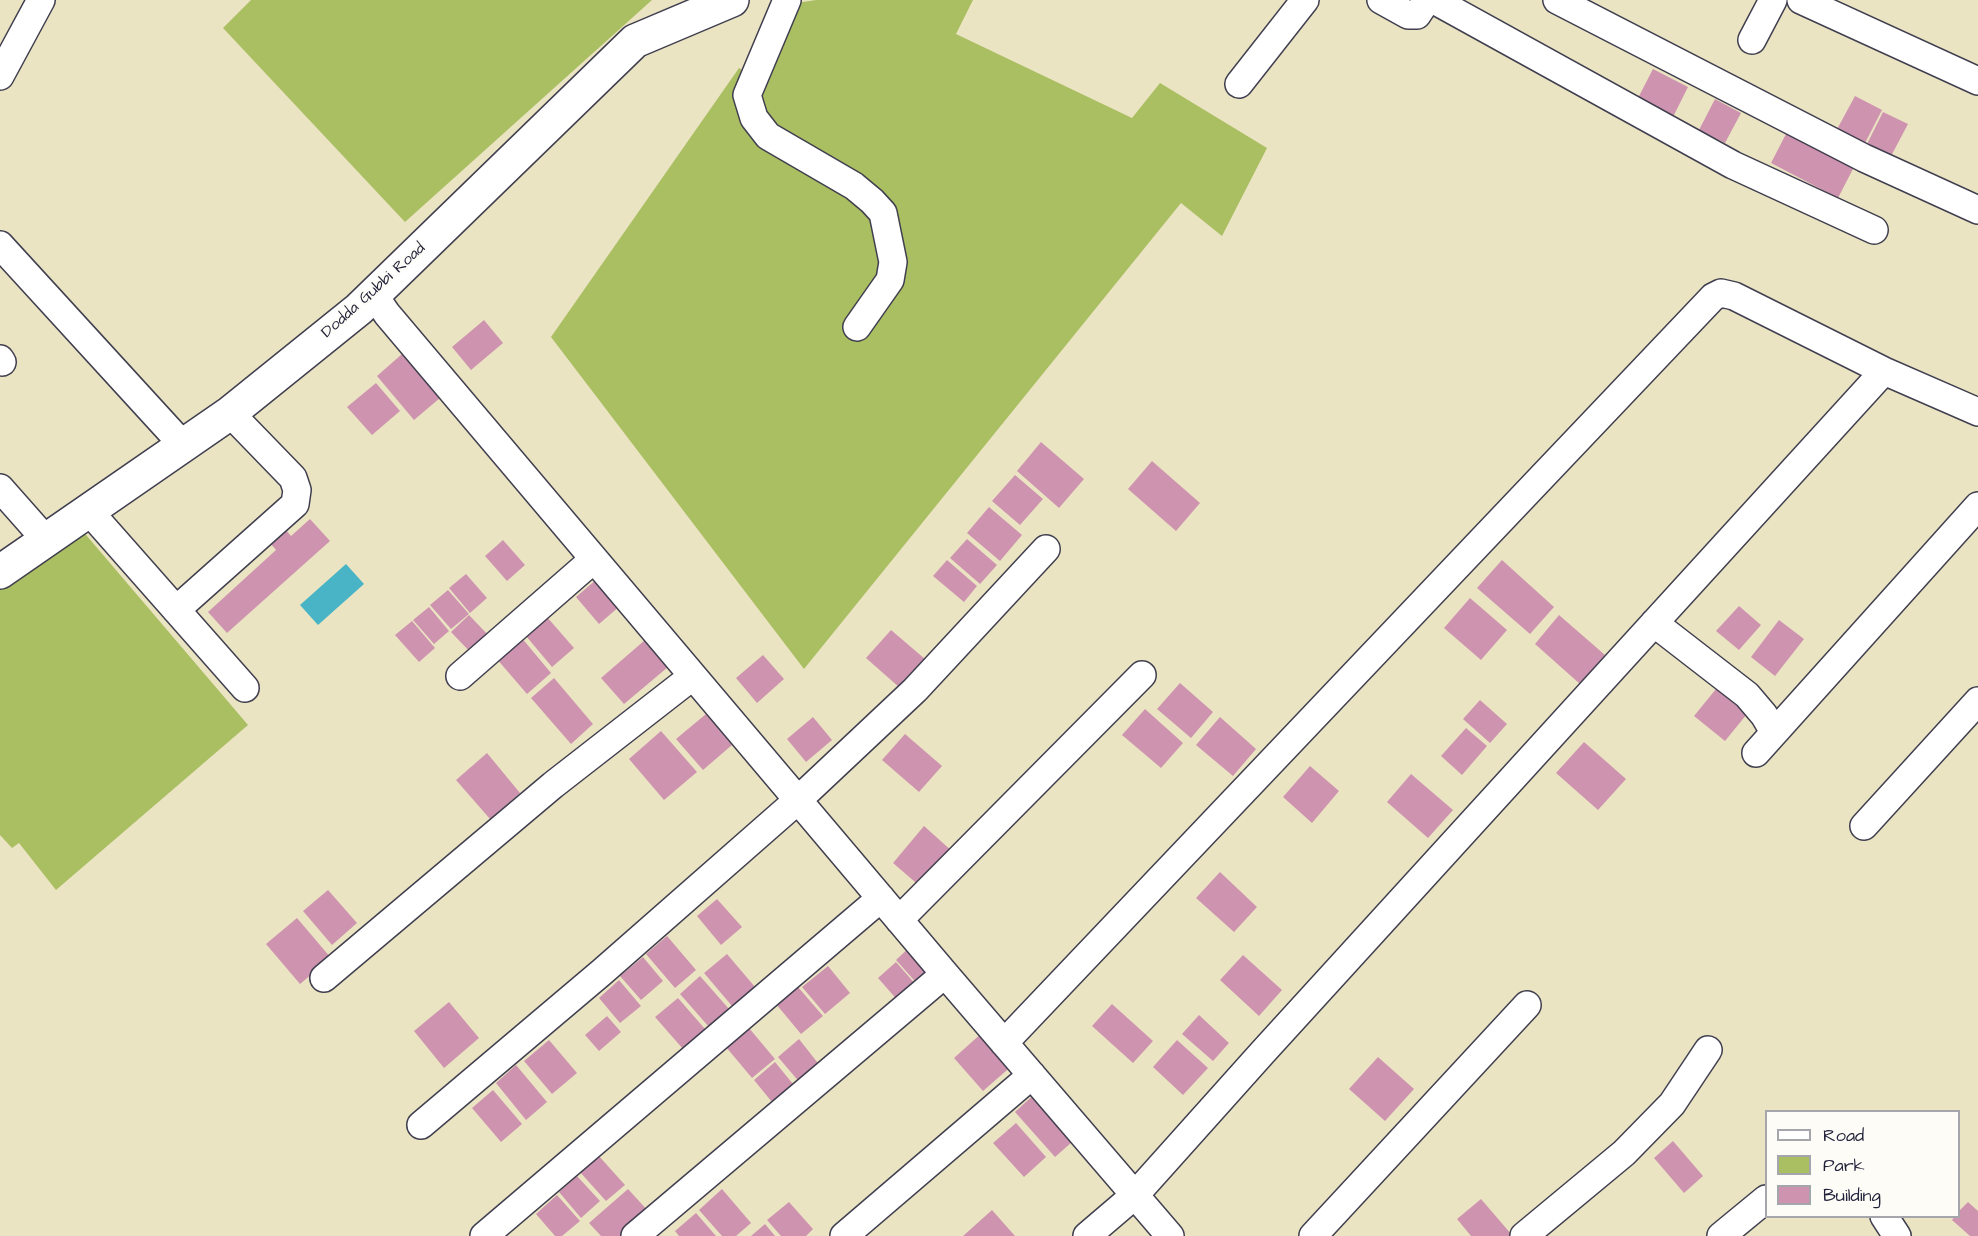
<!DOCTYPE html>
<html>
<head>
<meta charset="utf-8">
<style>
	body { margin:0 }
	#map { position:relative; width:1978px; height:1236px; overflow:hidden; background:#ebe4c3; font-family:"Architects Daughter",sans-serif }
	canvas { display:block }
	.legend { position:absolute; left:1765px; top:1110px; width:195px; height:108px; box-sizing:border-box; background:#fdfcf7; border:2px solid #a5a5ac; margin:0; padding:8px 10px; list-style:none; font-size:18px; color:#22223b }
	.legend li { display:flex; align-items:center; gap:12px; height:30px }
	.legend b { width:30px; border:2px solid #a5a5ac }
</style>
</head>
<body>
<div id="map">
<canvas width="1978" height="1236"></canvas>
<ul class="legend">
<li><b style="height:8px;background:#fff"></b>Road</li>
<li><b style="height:16px;background:#aabe62"></b>Park</li>
<li><b style="height:16px;background:#ce94af"></b>Building</li>
</ul>
</div>
<script>
const ctx = document.querySelector('canvas').getContext('2d');
ctx.lineJoin = 'round';
function fillPath(path, color) { ctx.fillStyle = color; ctx.fill(path, 'evenodd'); }
const shape = rows => new Path2D(rows.map(r => 'M' + r).join(''));
function stroke(path, color, width, dash) { ctx.strokeStyle = color; ctx.lineWidth = width; ctx.lineCap = dash ? 'butt' : 'round'; ctx.setLineDash(dash || []); ctx.stroke(path); }
function drawText(font, color, halo, rows, align = 'center') {
  ctx.font = font + ' "Architects Daughter",sans-serif'; ctx.lineWidth = 4.5; ctx.setLineDash([]); ctx.textBaseline = 'middle'; ctx.strokeStyle = halo; ctx.fillStyle = color; for (const [text, x, y, turn = 0] of rows) {
    ctx.save(); ctx.translate(x, y); ctx.rotate((+turn || 0) * Math.PI / 180); ctx.textAlign = isNaN(turn) ? turn : align; if (halo) ctx.strokeText(text, 0, 0); ctx.fillText(text, 0, 0); ctx.restore();
  }
}
fillPath(shape([
	[251,0,652,0,405,222,223,28],
	[816,0,973,0,956,34,1132,118,1160,83,1267,148,1222,236,1181,203,804,669,551,337,739,68,761,81,796,3],
	[81,529,248,725,56,890,19,843,12,848,0,835,0,582]
]), '#aabe62');
fillPath(shape([
	[346,564,364,584,318,625,300,605]
]), '#48b4c5');
fillPath(shape([
	[1653,69,1688,87,1673,117,1638,98],
	[1855,96,1882,110,1863,147,1835,133],
	[1715,99,1741,113,1725,143,1699,130],
	[1883,112,1908,124,1890,158,1866,146],
	[1787,132,1854,167,1838,198,1771,163],
	[484,320,503,343,471,370,452,347],
	[402,354,440,398,414,420,377,376],
	[376,383,400,411,372,435,347,407],
	[1041,442,1084,479,1059,508,1017,471],
	[1152,461,1200,503,1176,531,1128,489],
	[1015,475,1043,499,1020,525,992,501],
	[989,507,1022,535,1000,561,967,533],
	[310,519,330,541,227,633,208,612,276,550,264,536,279,522,291,536],
	[967,539,997,565,980,584,950,558],
	[503,540,525,565,507,581,485,556],
	[947,560,977,586,964,602,933,576],
	[1502,560,1554,607,1530,634,1477,588],
	[466,574,487,598,470,613,449,588],
	[597,579,620,606,599,624,576,597],
	[448,590,469,614,451,629,430,605],
	[1470,598,1507,630,1481,660,1444,628],
	[1739,606,1761,625,1739,650,1716,631],
	[429,607,449,631,434,644,413,620],
	[469,615,491,638,473,655,451,632],
	[1559,615,1605,655,1580,684,1535,644],
	[547,617,574,648,552,667,526,636],
	[1779,620,1804,639,1775,676,1751,657],
	[412,621,435,648,419,662,395,635],
	[891,630,925,659,900,688,866,658],
	[521,637,551,673,527,694,496,658],
	[645,640,668,667,624,704,601,678],
	[763,655,784,679,757,703,736,678],
	[554,678,593,724,571,744,531,698],
	[1180,683,1213,712,1191,738,1157,709],
	[1716,689,1747,714,1725,741,1694,716],
	[1480,700,1507,724,1490,743,1463,719],
	[1145,709,1183,743,1161,768,1122,735],
	[706,714,732,745,703,770,676,739],
	[813,717,832,740,806,762,787,739],
	[1220,717,1256,749,1233,776,1196,745],
	[1466,728,1487,746,1462,775,1441,756],
	[661,731,697,772,664,800,629,759],
	[905,734,942,766,919,792,882,760],
	[1584,742,1626,779,1598,810,1556,773],
	[487,753,520,793,490,819,456,780],
	[1310,766,1339,791,1312,823,1283,797],
	[1411,774,1453,810,1428,838,1387,802],
	[924,826,953,852,922,888,893,863],
	[1220,872,1257,907,1234,932,1196,898],
	[328,890,357,923,332,945,303,911],
	[717,899,742,927,721,945,697,916],
	[297,918,331,958,300,984,266,944],
	[667,936,696,970,675,988,646,954],
	[913,944,938,973,921,988,896,960],
	[727,954,755,987,732,1006,704,973],
	[1243,955,1282,990,1259,1016,1220,980],
	[643,957,663,981,641,1000,620,976],
	[896,962,918,987,900,1003,878,978],
	[828,966,850,993,825,1014,802,987],
	[700,976,729,1009,709,1027,680,994],
	[619,980,641,1006,620,1023,599,998],
	[798,987,823,1016,801,1034,776,1004],
	[678,998,705,1029,683,1049,655,1017],
	[449,1002,479,1038,444,1068,414,1031],
	[1112,1004,1153,1041,1133,1063,1092,1026],
	[1199,1015,1229,1043,1213,1061,1182,1034],
	[607,1016,621,1032,599,1051,585,1035],
	[749,1028,775,1059,752,1078,726,1047],
	[984,1031,1014,1064,983,1091,954,1058],
	[799,1039,821,1067,801,1084,778,1057],
	[549,1040,577,1073,552,1094,524,1061],
	[1177,1040,1208,1068,1183,1095,1153,1067],
	[1378,1057,1414,1089,1385,1121,1349,1089],
	[775,1062,797,1089,776,1107,754,1080],
	[516,1065,547,1102,526,1120,496,1083],
	[493,1090,522,1124,501,1142,472,1108],
	[1039,1090,1080,1135,1055,1157,1015,1112],
	[1016,1123,1046,1157,1024,1177,993,1143],
	[1673,1141,1703,1176,1684,1193,1654,1158],
	[598,1155,625,1185,606,1201,579,1171],
	[577,1176,600,1201,581,1218,559,1192],
	[628,1189,650,1213,624,1236,601,1236,589,1223],
	[722,1189,751,1223,736,1236,722,1236,699,1210],
	[557,1195,580,1221,562,1236,555,1236,536,1214],
	[1481,1199,1512,1235,1510,1236,1471,1236,1457,1219],
	[789,1202,813,1229,806,1236,781,1236,767,1220],
	[1968,1202,1978,1211,1978,1236,1970,1236,1952,1220,1955,1216,1958,1216,1958,1212],
	[992,1210,1015,1236,963,1236],
	[696,1213,716,1236,679,1236,675,1231],
	[765,1224,775,1236,751,1236]
]), '#ce94af');
const minor = shape([
	[787,0,747,95,754,118,768,136,854,186,872,201,883,213,893,262,890,280,857,327],
	[1381,0,1408,15,1417,15,1427,0],
	[1434,0,1733,165,1874,230],
	[1557,0,1864,158,1978,210],
	[1801,0,1978,81],
	[1752,40,1773,0],
	[0,76,41,0],
	[1239,84,1305,0],
	[0,245,183,445],
	[374,295,387,314,945,974,1170,1236],
	[0,359,2,362],
	[0,488,46,540],
	[88,510,245,688],
	[176,610,295,504,297,490,293,478,230,413],
	[1654,623,1747,695,1764,715,1774,732],
	[460,676,594,559],
	[1756,753,1978,506],
	[1864,826,1978,701],
	[899,920,1142,675],
	[324,978,553,785,693,676],
	[1004,1043,1713,297,1721,293,1734,296,1884,371,1978,412],
	[421,1125,602,972,798,800,915,690,1046,549],
	[1884,1216,1897,1236],
	[484,1236,881,898],
	[635,1236,945,974],
	[844,1236,1032,1075],
	[1087,1236,1135,1195,1263,1052,1884,371],
	[1313,1236,1527,1005],
	[1524,1236,1624,1153,1672,1104,1708,1050],
	[1721,1236,1766,1199]
]);
const major = shape([
	[0,572,230,413,359,309,635,41,732,0]
]);
stroke(minor, '#403f4f', 30);
stroke(major, '#403f4f', 36);
stroke(minor, '#fff', 27);
stroke(major, '#fff', 33);
drawText('16px', '#22223b', '#fdfcf7', [
	["Dodda Gubbi Road",374,291,-42]
]);
</script>
</body>
</html>
